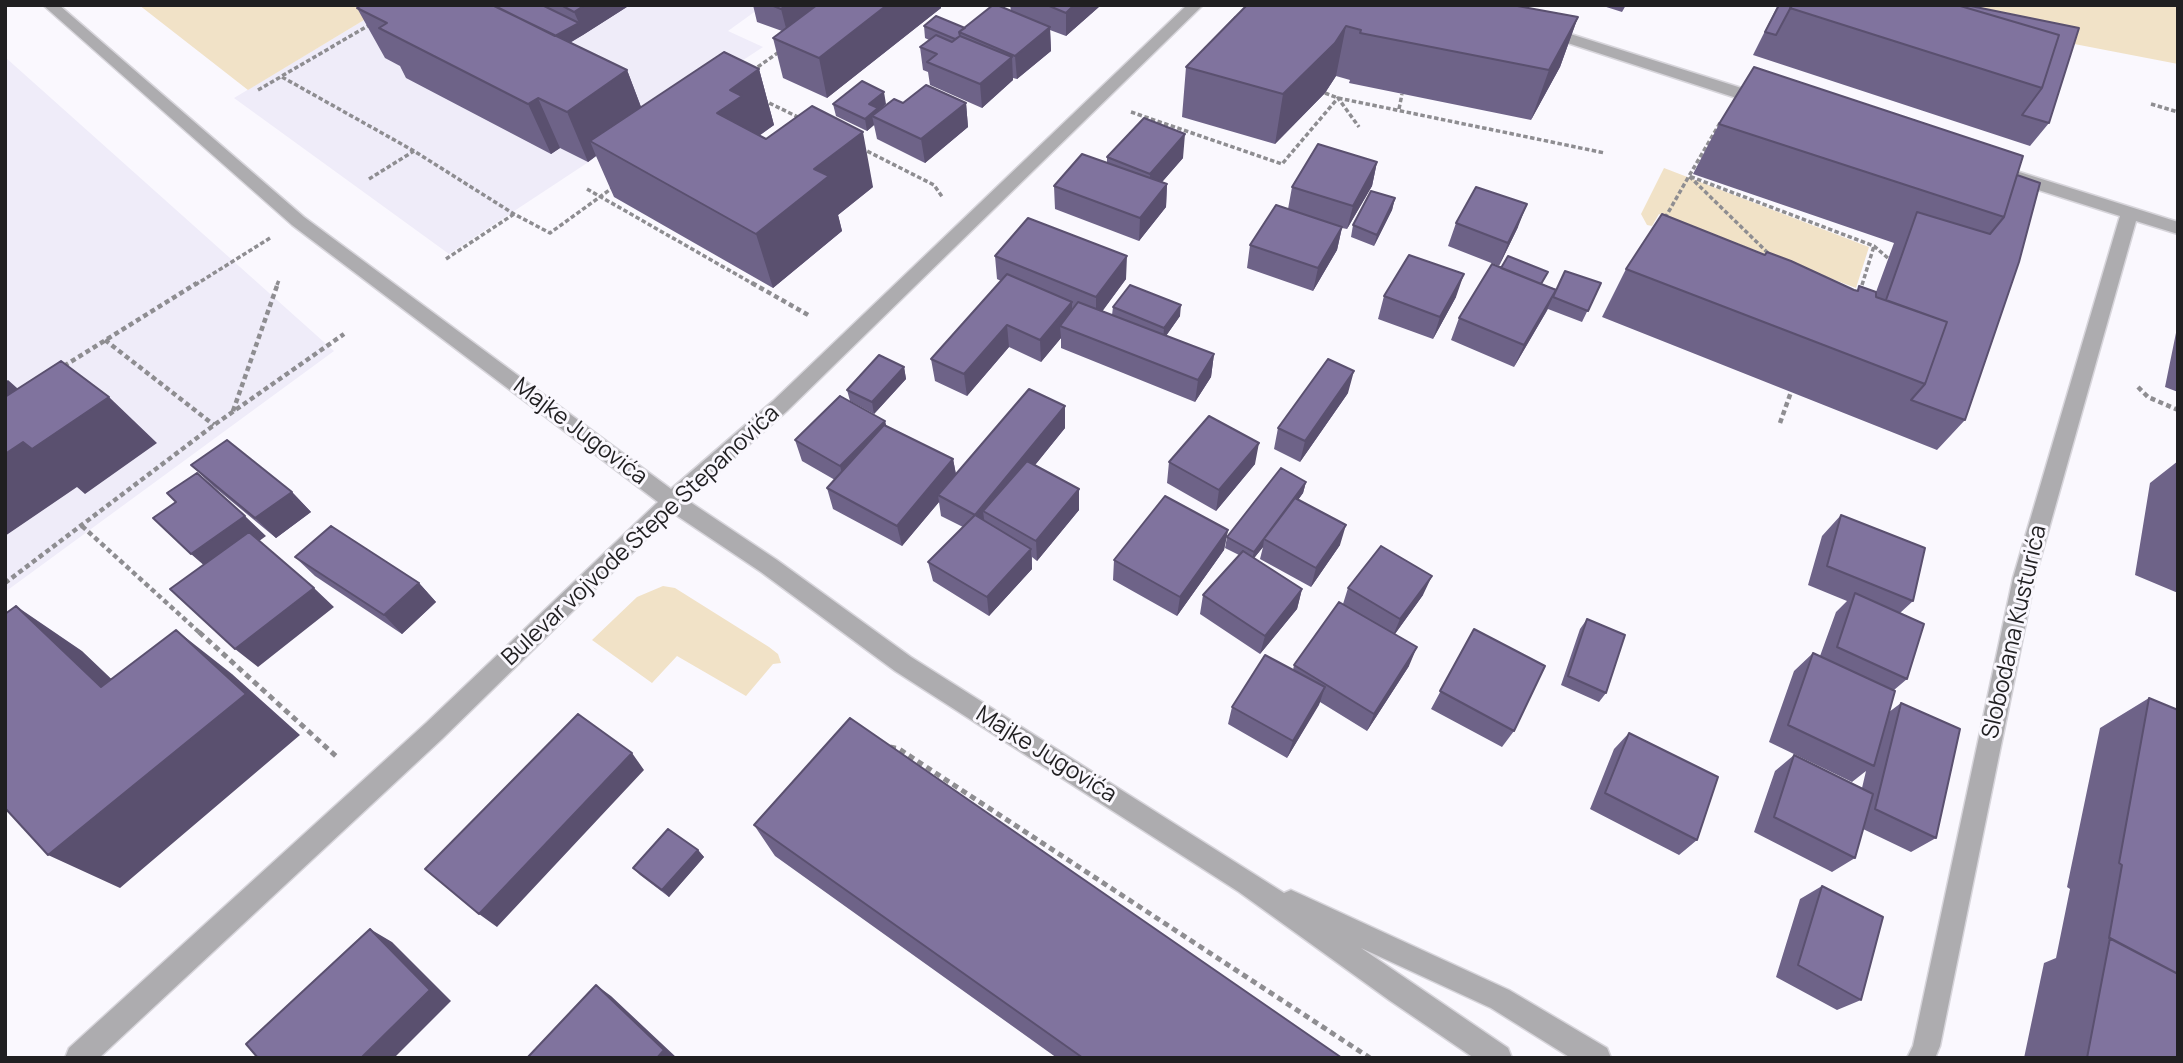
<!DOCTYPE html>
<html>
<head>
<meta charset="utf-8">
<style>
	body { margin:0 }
	#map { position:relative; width:2183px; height:1063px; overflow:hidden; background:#faf8fe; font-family:Manrope,sans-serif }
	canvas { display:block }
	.frame { position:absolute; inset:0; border:7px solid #201f21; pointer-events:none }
</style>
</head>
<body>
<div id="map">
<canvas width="2183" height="1063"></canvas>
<div class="frame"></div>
</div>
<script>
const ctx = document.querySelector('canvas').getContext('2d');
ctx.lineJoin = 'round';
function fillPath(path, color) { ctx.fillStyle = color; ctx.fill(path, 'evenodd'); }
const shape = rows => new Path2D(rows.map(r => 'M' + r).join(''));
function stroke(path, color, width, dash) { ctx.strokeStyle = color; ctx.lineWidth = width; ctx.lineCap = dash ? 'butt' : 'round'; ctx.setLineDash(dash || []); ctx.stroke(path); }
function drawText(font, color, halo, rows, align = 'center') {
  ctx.font = font + ' Manrope,sans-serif'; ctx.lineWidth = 6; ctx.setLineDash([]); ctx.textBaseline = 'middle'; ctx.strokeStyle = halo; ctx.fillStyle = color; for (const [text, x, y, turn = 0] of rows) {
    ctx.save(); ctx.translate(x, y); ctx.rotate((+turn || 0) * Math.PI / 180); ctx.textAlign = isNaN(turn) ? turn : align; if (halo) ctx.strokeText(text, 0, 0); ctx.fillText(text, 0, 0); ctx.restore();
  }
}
fillPath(shape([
	[389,5,764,5,728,31,763,47,449,254,234,98],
	[5,57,334,351,5,592]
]), '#efecf9');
fillPath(shape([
	[139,5,389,5,248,90],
	[1872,5,2178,5,2178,64],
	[1664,168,1869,247,1856,288,1659,214,1652,226,1647,225,1641,214],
	[663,586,675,588,769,647,778,654,781,663,773,664,746,696,677,656,652,683,592,640,637,597]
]), '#f1e2c7');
const minor = shape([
	[43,5,59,5,304,217,671,489,773,401,1187,5,1203,5,787,411,687,500,777,560,911,657,1284,893,1291,890,1300,894,1509,990,1607,1048,1611,1058,1571,1058,1491,1008,1361,948,1508,1048,1512,1058,1474,1058,1389,1000,1239,892,895,671,761,572,673,513,442,739,99,1058,65,1058,69,1048,426,723,658,502,292,225,43,5],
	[1545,26,1770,97,1772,101,1770,105,1758,105,1540,34,1537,31,1540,28,1545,26],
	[2013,170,2178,222,2178,234,2136,221,2035,578,1940,1046,1935,1058,1907,1058,1913,1046,2013,578,2120,216,2007,180,2005,176,2013,170]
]);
stroke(minor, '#d7d5db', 3);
stroke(shape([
	[752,71,779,52],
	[282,77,414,151,514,214,550,233,615,186],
	[258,90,371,24],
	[1325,93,1338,98,1605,153],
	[763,100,800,118],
	[2151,104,2178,112],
	[1399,109,1402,94],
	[1131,112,1282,164,1338,98,1359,127],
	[1720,123,1689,176,1874,246,1889,259],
	[861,148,934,185,943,198],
	[369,179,414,151],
	[587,189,755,285],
	[1665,218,1689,176,1770,255],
	[446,259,514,214],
	[195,285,270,238],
	[277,285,279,280],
	[1862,285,1874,246]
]), '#8e8d91', 3.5, [4.5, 2.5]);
stroke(shape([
	[752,283,810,316],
	[1860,291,1862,283],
	[105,340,214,425],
	[64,366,197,283],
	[2138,387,2148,397,2178,410],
	[233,411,278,283],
	[1780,423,1791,392],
	[82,526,201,634],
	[5,583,214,425,344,334]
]), '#8e8d91', 4.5, [5, 3.5]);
stroke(shape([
	[199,632,338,758],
	[890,747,899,749,1370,1058]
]), '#8e8d91', 5, [6, 4.5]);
fillPath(minor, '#adacaf');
fillPath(shape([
	[497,5,630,5,570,43,627,70,641,107,759,69,774,125,759,136,873,187,838,215,842,231,773,288,614,197,596,156,588,162,560,148,551,154,406,78,400,66,385,58,357,8,495,6],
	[753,5,941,5,941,8,827,98,783,78,773,38,782,31,757,22],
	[1010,5,1100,5,1100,6,1066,36,1050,30,1051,51,1017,79,1013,78,1013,80,982,108,930,85,928,72,923,70,920,47,929,40,925,38,924,26,965,28,1011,11],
	[1600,5,1626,5,1622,12],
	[1778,5,2079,28,2049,123,2030,146,1753,55],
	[1235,16,1578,17,1560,67,1531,120,1349,83,1350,80,1336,76,1325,93,1275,144,1182,117,1186,67],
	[903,103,966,103,968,127,925,163,877,139,874,125,867,131,836,116,833,104,886,104,878,111],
	[1719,124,2017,175,1965,420,1937,450,1602,317,1626,269,1857,290,1859,286,1876,292,1894,243,1693,174],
	[1107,157,1183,158,1162,182,1167,184,1166,207,1139,241,1055,209,1054,186,1107,163],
	[1377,162,1372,186,1347,229,1342,228,1337,250,1313,291,1247,268,1250,245,1288,209,1292,187],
	[1395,198,1392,210,1374,246,1351,237,1353,225],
	[1456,223,1518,227,1499,266,1448,246],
	[995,256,1126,279,1102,311,1112,315,1113,307,1180,316,1166,336,1214,354,1211,377,1195,402,1061,348,1061,338,1041,362,1009,347,967,396,935,381,931,359,1001,281,997,279],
	[1601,283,1582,322,1548,309,1514,367,1451,340,1459,318,1542,284,1556,289],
	[1384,296,1456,297,1433,339,1378,319],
	[2178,323,2178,392,2165,387],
	[904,367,906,379,874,414,850,401,847,390],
	[1348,393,1300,462,1274,449,1278,428],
	[1065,406,1065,428,1035,465,1079,489,1079,510,1037,561,1032,557,1032,569,989,616,933,581,928,562,963,527,941,516,939,502,902,546,833,509,827,488,835,480,802,461,795,440,885,421,886,426,953,459,956,474],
	[2178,461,2178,593,2135,575,2150,483],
	[1169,462,1255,464,1216,511,1167,483],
	[191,465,292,492,311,512,276,538,213,486],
	[1306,482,1303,493,1298,500,1340,545,1311,587,1260,559,1263,547,1254,558,1302,589,1297,609,1260,654,1200,614,1203,595,1239,555,1225,548,1227,537],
	[1841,515,1913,601,1900,613,1907,679,1894,690,1889,712,1901,703,1936,838,1911,852,1863,829,1855,858,1832,872,1754,832,1775,771,1794,755,1862,788,1866,771,1852,782,1769,742,1794,671,1813,653,1820,656,1836,612,1847,601,1808,585,1822,536],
	[1228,530,1224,550,1177,616,1113,580,1114,560],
	[295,557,419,583,436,602,402,634,315,576],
	[1348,588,1423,595,1395,634,1409,666,1367,731,1320,702,1287,758,1228,724,1232,707,1293,670,1294,665,1343,604],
	[1587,619,1606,693,1599,702,1561,685,1580,629],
	[1474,629,1514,731,1502,747,1431,709],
	[2149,698,2178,1058,2024,1058,2044,963,2056,958,2070,889,2067,887,2100,728],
	[1629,733,1697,840,1679,855,1590,809,1614,749],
	[754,825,1342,1058,1057,1058,775,856],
	[698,850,704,857,669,897,640,875,633,868],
	[1822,886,1861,1000,1837,1010,1776,977,1800,899]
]), '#6e6388');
fillPath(shape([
	[585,5,630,5,583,35,532,64,526,52,579,23,574,12],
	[786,5,819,5,787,32,781,9],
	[887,5,941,5,941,8,827,98,819,58],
	[1074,5,1100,5,1100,6,1066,36,1066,13],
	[1578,17,1560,67,1531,120,1549,70],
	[1346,26,1336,76,1325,93,1275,144,1283,94],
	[1050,27,1051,51,1017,79,1015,56],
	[1012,57,1013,80,982,108,980,84],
	[759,69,774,125,754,139,717,113,730,90],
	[627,70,646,120,590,141,596,156,588,162,567,112],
	[884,92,886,104,878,111,880,119,872,116,874,125,867,131,865,119,869,104],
	[538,98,560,148,551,154,528,104],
	[966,103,968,127,925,163,921,139],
	[863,132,873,187,838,215,842,231,773,288,756,234,814,169],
	[1185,134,1183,158,1149,197,1150,174],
	[1377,162,1372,186,1347,229,1353,206],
	[1167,184,1166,207,1139,241,1140,218],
	[1395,198,1392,210,1374,246,1377,235],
	[1527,204,1518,227,1499,266,1508,243],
	[1342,227,1337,250,1313,291,1318,268],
	[1127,256,1126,279,1096,320,1096,297],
	[1464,274,1456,297,1433,339,1440,317],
	[1556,290,1546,312,1514,367,1524,345],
	[1072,302,1072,324,1060,326,1061,338,1041,362,1040,340],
	[1181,305,1180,316,1163,340,1164,328],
	[1007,325,1009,347,967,396,964,374],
	[1214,354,1211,377,1195,402,1198,380],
	[904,367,906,379,874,414,872,402],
	[1354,371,1348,393,1300,462,1305,441],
	[8,380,61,427,5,424,5,382],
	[109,397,157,443,85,494,77,487,5,536,5,454,23,442],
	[1065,406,1065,428,993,517,983,511,985,526,978,535,975,515],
	[885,421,890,442,846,487,840,466],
	[1259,443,1255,464,1216,511,1219,490],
	[953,459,957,480,938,495,939,502,902,546,897,526],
	[1306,482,1303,493,1268,541,1264,539,1263,547,1251,562,1254,552],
	[1079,489,1079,510,1037,561,1036,541],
	[292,492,311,512,276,538,255,518],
	[245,516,266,536,214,574,191,554],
	[1346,525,1340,545,1311,587,1316,568],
	[1228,530,1224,550,1177,616,1180,597],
	[1031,549,1032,569,989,616,987,597],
	[1432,576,1423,595,1392,638,1400,619],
	[419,583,436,602,402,634,384,615],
	[314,588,334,607,258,667,235,649],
	[1302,589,1297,609,1260,654,1265,636],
	[16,606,82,651,164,729,101,687],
	[176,630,232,674,300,735,120,888,48,855],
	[1417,647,1409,666,1367,731,1374,714],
	[1325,687,1319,705,1287,758,1293,741],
	[632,753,644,770,497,927,479,914],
	[698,850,704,857,669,897,662,890],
	[370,929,392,942,451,1001,394,1058,361,1058],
	[596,985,611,996,677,1058,657,1058]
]), '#5a506f');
const building = shape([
	[362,5,492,5,627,70,567,112,538,98,528,104,379,28,387,23,357,8,362,5],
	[497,5,542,5,579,23,555,36,495,6,497,5],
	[561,5,585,5,574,12,561,5],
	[771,5,786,5,781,9,771,5],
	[817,5,887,5,819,58,773,38,817,5],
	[993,5,997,5,1050,27,1015,56,959,32,993,5],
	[1047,5,1074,5,1066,13,1047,5],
	[1247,5,1512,5,1578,17,1549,70,1360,33,1361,30,1346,26,1335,43,1283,94,1186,67,1247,5],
	[1779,5,1792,5,1776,35,1765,32,1779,5],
	[1792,5,1957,5,2059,35,2042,88,1790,8,1792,5],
	[1957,5,1966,5,2079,28,2049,123,2022,115,2042,88,2059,35,1957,5],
	[936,16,965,28,959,32,960,36,955,39,924,26,936,16],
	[936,35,952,42,960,36,1012,57,980,84,927,62,937,54,920,47,936,35],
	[724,52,759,69,730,90,742,96,717,113,766,139,812,106,863,132,814,169,829,176,756,234,590,141,724,52],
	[1754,67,2023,156,2004,217,1719,124,1754,67],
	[862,81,884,92,869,104,878,108,865,119,833,104,862,81],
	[926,85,966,103,921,139,872,116,894,99,903,103,926,85],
	[1144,118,1185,134,1150,174,1107,157,1144,118],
	[1318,144,1377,162,1353,206,1292,187,1318,144],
	[1082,154,1167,184,1140,218,1054,186,1082,154],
	[2017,175,2040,183,2019,262,1965,420,1911,400,1925,384,1947,322,1886,300,1917,212,1990,234,2004,217,2017,175],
	[1476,187,1527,204,1508,243,1456,223,1476,187],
	[1371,191,1395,198,1377,235,1353,225,1371,191],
	[1276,205,1342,227,1318,268,1250,245,1276,205],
	[1662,214,1765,255,1767,252,1791,261,1854,290,1858,291,1859,286,1876,292,1876,297,1947,322,1925,384,1626,269,1662,214],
	[1028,218,1127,256,1096,297,995,256,1028,218],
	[1409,255,1464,274,1440,317,1384,296,1409,255],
	[1508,256,1548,272,1541,284,1501,268,1508,256],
	[1492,264,1556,290,1524,345,1459,318,1492,264],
	[1565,271,1601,283,1588,311,1553,297,1565,271],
	[1007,274,1072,302,1040,340,1007,325,964,374,931,359,1007,274],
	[1130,285,1181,305,1164,328,1113,307,1130,285],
	[1078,302,1214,354,1198,380,1060,326,1078,302],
	[879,355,904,367,872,402,847,390,879,355],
	[1328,359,1354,371,1305,441,1278,428,1328,359],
	[61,361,109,397,32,449,23,442,5,454,5,397,61,361],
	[1029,389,1065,406,975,515,938,495,1029,389],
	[840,396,885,421,840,466,795,440,840,396],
	[1209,416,1259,443,1219,490,1169,462,1209,416],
	[884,425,953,459,897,526,827,488,884,425],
	[227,440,292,492,255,518,191,465,227,440],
	[1027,461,1079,489,1036,541,983,511,1027,461],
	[1281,468,1306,482,1254,552,1227,537,1281,468],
	[197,473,245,516,191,554,153,518,176,502,167,493,197,473],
	[1165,496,1228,530,1180,597,1114,560,1165,496],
	[1295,498,1346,525,1316,568,1264,539,1295,498],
	[975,515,1031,549,987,597,928,562,975,515],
	[1841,515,1925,548,1913,601,1827,566,1841,515],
	[331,526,419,583,384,615,295,557,331,526],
	[249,532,314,588,235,649,170,589,249,532],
	[1381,546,1432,576,1400,619,1348,588,1381,546],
	[1243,551,1302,589,1265,636,1203,595,1243,551],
	[1855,593,1924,624,1907,679,1837,647,1855,593],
	[1339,602,1417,647,1374,714,1294,665,1339,602],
	[16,606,101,687,176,630,246,694,48,855,5,808,5,614,16,606],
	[1587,619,1625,635,1606,693,1568,676,1587,619],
	[1474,629,1545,666,1514,731,1440,691,1474,629],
	[1813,653,1895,691,1874,766,1788,725,1813,653],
	[1265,655,1325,687,1293,741,1232,707,1265,655],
	[2149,698,2178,710,2178,974,2109,938,2122,865,2119,863,2149,698],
	[1901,703,1960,729,1936,838,1875,809,1901,703],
	[578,714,632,753,479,914,425,869,578,714],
	[850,718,1342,1058,1083,1058,754,825,850,718],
	[1629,733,1718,777,1697,840,1605,793,1629,733],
	[1794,755,1873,794,1855,858,1774,817,1794,755],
	[668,829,698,850,662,890,633,868,668,829],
	[1822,886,1883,917,1861,1000,1798,965,1822,886],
	[370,929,430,990,361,1058,258,1058,246,1044,370,929],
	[2110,938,2178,974,2178,1058,2087,1058,2110,938],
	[596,985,664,1050,657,1058,527,1058,596,985]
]);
fillPath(building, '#80739e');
stroke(building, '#5a506f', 2);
drawText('23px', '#201f21', '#faf8fe', [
	["Majke Jugovića",580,432,37],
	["Bulevar vojvode Stepe Stepanovića",641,536,-43],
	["Slobodana Kusturića",2015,632,-77],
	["Majke Jugovića",1046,755,32]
]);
</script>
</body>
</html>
